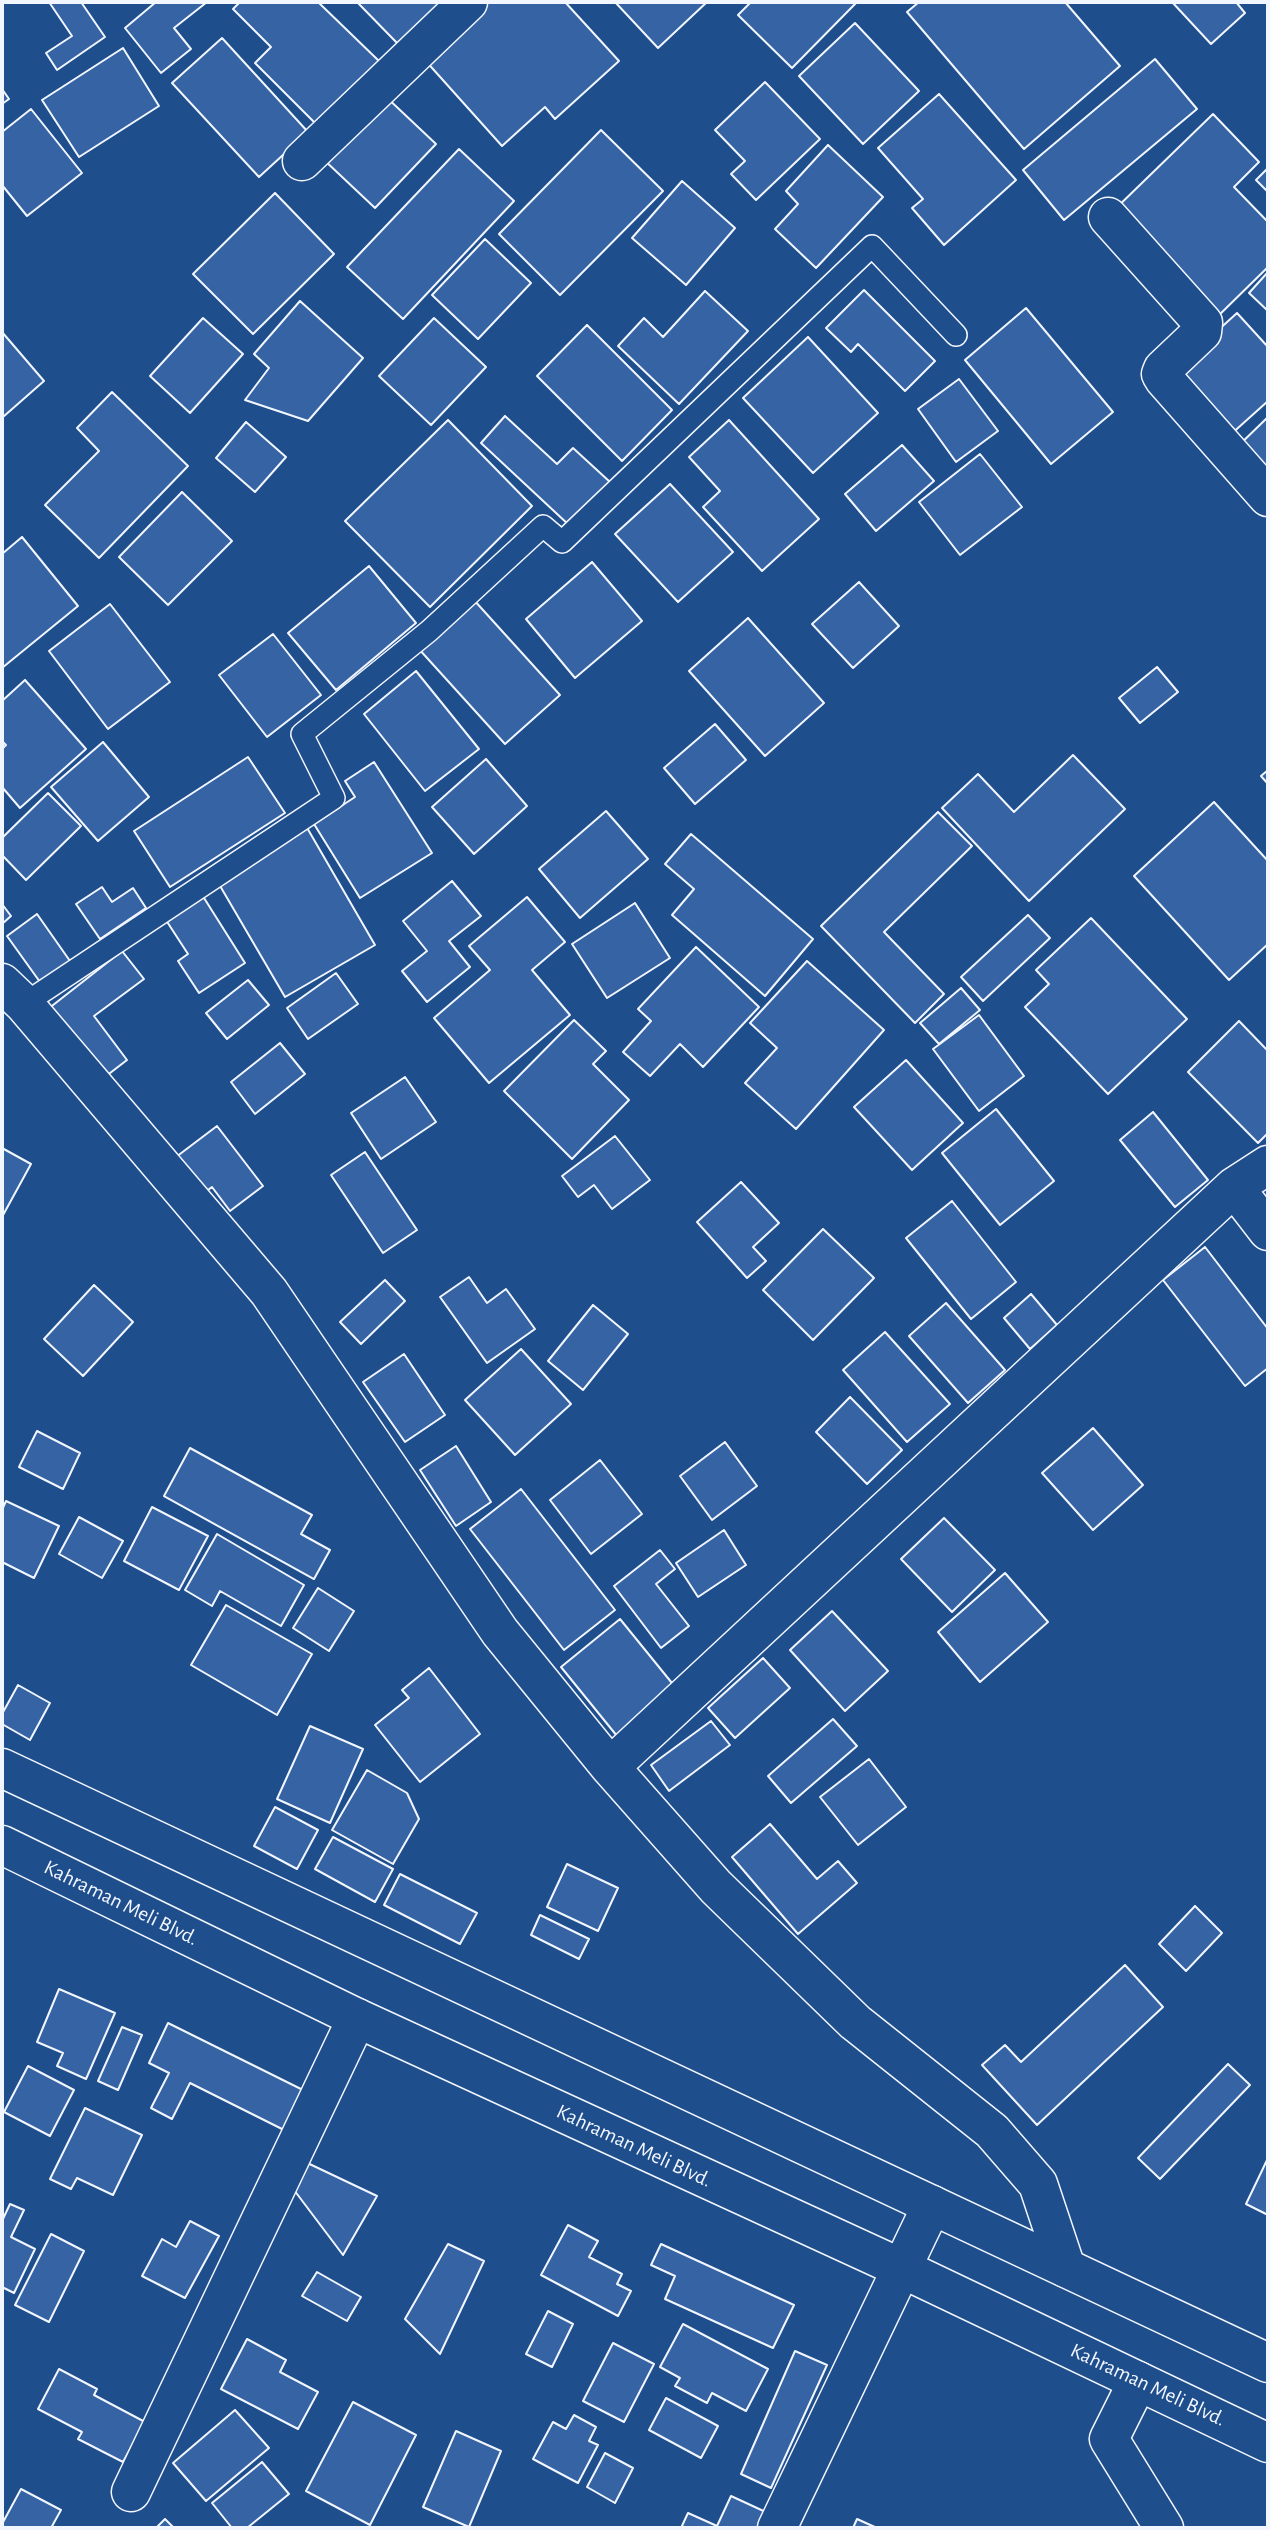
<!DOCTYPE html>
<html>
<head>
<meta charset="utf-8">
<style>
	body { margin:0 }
	#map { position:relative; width:1270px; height:2530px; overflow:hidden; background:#1f4e8c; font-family:"Alegreya Sans",sans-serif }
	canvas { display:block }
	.frame { position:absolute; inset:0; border:4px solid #f2f6ff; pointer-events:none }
</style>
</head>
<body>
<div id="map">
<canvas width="1270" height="2530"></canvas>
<div class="frame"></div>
</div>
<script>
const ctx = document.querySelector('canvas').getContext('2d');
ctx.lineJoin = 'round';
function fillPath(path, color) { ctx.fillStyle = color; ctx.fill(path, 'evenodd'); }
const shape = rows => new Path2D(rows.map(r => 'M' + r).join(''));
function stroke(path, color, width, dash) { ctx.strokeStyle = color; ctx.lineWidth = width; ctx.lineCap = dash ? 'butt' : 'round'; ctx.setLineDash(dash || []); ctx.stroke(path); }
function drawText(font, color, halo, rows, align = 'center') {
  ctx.font = font + ' "Alegreya Sans",sans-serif'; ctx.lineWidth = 5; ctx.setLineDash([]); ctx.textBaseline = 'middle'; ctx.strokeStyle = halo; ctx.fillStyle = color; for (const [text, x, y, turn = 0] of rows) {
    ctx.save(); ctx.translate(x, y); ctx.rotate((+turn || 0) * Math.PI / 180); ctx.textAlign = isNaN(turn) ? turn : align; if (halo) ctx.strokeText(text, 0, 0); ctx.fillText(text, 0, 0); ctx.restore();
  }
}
const building = shape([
	[49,2,81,2,105,37,57,70,46,53,72,36,49,2],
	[156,2,207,2,174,28,191,49,161,73,125,28,156,2],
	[240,2,318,2,380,62,317,125,255,63,271,47,233,9,240,2],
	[357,2,442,2,398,44,357,2],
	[488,2,565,2,619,61,555,119,545,107,502,146,424,59,488,2],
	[615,2,707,2,658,48,615,2],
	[751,2,857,2,792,68,738,15,751,2],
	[919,2,1065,2,1120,66,1024,149,907,12,919,2],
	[1172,2,1236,2,1245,13,1211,44,1172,2],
	[855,23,919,91,863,144,799,76,855,23],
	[222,38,308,132,259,177,172,83,222,38],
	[123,48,159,106,79,157,42,100,123,48],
	[1155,59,1197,109,1064,220,1023,170,1155,59],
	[765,82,820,139,756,200,731,174,745,161,715,130,765,82],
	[2,89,9,99,2,104,2,89],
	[383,94,436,144,375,208,322,158,383,94],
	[939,94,1016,180,944,245,912,208,923,199,878,148,939,94],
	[31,109,82,173,27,216,2,185,2,132,31,109],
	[1213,114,1259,162,1234,187,1268,222,1268,267,1213,321,1110,214,1213,114],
	[601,130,663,191,560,295,499,234,601,130],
	[828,145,883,197,816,268,775,229,798,204,786,191,828,145],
	[459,149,514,201,403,319,347,267,459,149],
	[1268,168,1268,192,1256,180,1268,168],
	[682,181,735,228,686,285,632,238,682,181],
	[275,193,334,254,253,334,193,274,275,193],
	[485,239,531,283,478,339,432,295,485,239],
	[1268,272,1268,311,1249,293,1268,272],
	[864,290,935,361,905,391,858,344,851,352,826,328,864,290],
	[705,291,748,331,679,404,618,346,644,318,663,337,705,291],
	[300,301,363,358,308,421,245,400,269,368,254,354,300,301],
	[1026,308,1113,412,1051,464,965,360,1026,308],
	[1237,313,1268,347,1268,401,1229,436,1171,373,1237,313],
	[203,318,243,354,190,413,150,376,203,318],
	[434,318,486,367,431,425,379,376,434,318],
	[587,325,672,410,622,461,537,376,587,325],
	[2,332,44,381,3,417,2,416,2,332],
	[808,337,878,413,813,473,743,398,808,337],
	[959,379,998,431,956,462,918,409,959,379],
	[112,392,188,466,99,558,45,505,99,451,77,428,112,392],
	[505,416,557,464,573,448,610,482,570,526,481,443,505,416],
	[1268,417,1268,486,1234,450,1268,417],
	[448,420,532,506,430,607,345,521,448,420],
	[729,420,819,519,762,571,703,507,720,491,689,457,729,420],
	[246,422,286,457,255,492,216,458,246,422],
	[902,445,934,481,876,531,845,494,902,445],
	[980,454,1022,507,960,555,919,502,980,454],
	[670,484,733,552,678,602,615,534,670,484],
	[182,492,232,541,168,605,119,557,182,492],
	[22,537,78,606,2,668,2,554,22,537],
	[592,562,642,621,575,678,526,619,592,562],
	[369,566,416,623,336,690,288,633,369,566],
	[859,582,899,626,853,668,812,624,859,582],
	[473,599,560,695,505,744,418,648,473,599],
	[110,604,170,682,108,729,49,651,110,604],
	[748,618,824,703,765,756,689,671,748,618],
	[273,634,321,695,267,737,219,675,273,634],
	[1157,667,1178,692,1140,723,1119,698,1157,667],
	[416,671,479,749,425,791,364,714,416,671],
	[25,680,86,749,20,808,2,787,2,749,6,745,2,741,2,701,25,680],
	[715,724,746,760,695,804,664,768,715,724],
	[103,742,149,797,98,841,51,787,103,742],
	[1073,755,1125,809,1029,901,942,808,978,774,1014,812,1073,755],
	[248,757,285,813,170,887,134,831,248,757],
	[486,759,527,806,474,854,432,807,486,759],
	[374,762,432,853,360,898,314,824,355,797,345,781,374,762],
	[1268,770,1268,784,1261,776,1268,770],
	[48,793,81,826,26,880,2,855,2,838,48,793],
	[1214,802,1268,861,1268,944,1229,980,1134,876,1214,802],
	[606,811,648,859,580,918,539,869,606,811],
	[938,812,972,846,884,932,944,994,915,1023,821,926,938,812],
	[306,826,375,945,285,997,216,879,306,826],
	[691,834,813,939,765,996,672,915,694,889,665,864,691,834],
	[452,881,481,916,449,941,470,967,427,1002,402,971,427,951,403,921,452,881],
	[102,887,112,902,133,888,146,908,100,939,76,904,102,887],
	[199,890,245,963,199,993,178,961,188,954,162,914,199,890],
	[527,897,565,942,532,970,570,1015,489,1083,434,1018,490,970,469,946,527,897],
	[635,903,670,958,607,998,572,944,635,903],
	[2,904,11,916,2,924,2,904],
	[37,914,70,961,40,982,7,936,37,914],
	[1028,915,1050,938,983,1001,961,977,1028,915],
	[1091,918,1187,1019,1108,1094,1025,1007,1049,984,1036,970,1091,918],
	[696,947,759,1007,703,1067,680,1044,650,1076,623,1052,651,1021,638,1009,696,947],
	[122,951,144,979,94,1016,127,1060,101,1080,48,1009,122,951],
	[807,961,884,1030,796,1129,745,1083,777,1048,750,1023,807,961],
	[336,973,358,1004,308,1039,287,1008,336,973],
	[248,980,269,1005,227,1039,206,1013,248,980],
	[961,988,980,1010,939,1044,920,1023,961,988],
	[979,1015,1024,1076,979,1111,933,1049,979,1015],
	[574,1020,606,1051,593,1064,629,1100,572,1159,504,1091,574,1020],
	[1239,1021,1268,1051,1268,1133,1258,1143,1188,1072,1239,1021],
	[280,1043,305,1074,255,1114,231,1082,280,1043],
	[906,1060,963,1123,912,1170,854,1107,906,1060],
	[405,1077,436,1122,381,1159,351,1113,405,1077],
	[996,1109,1054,1181,1000,1225,942,1153,996,1109],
	[1153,1112,1208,1180,1175,1207,1120,1140,1153,1112],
	[217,1126,263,1186,230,1211,212,1187,204,1193,176,1157,217,1126],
	[615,1136,650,1180,612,1209,594,1185,578,1197,562,1176,615,1136],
	[2,1148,31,1164,2,1217,2,1148],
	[365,1152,417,1230,383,1253,331,1175,365,1152],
	[741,1182,779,1223,753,1247,766,1261,747,1278,697,1222,741,1182],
	[952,1201,1016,1282,971,1319,906,1238,952,1201],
	[823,1229,874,1278,813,1340,763,1290,823,1229],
	[1205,1247,1268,1329,1268,1368,1245,1386,1163,1280,1205,1247],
	[469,1277,487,1303,506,1289,535,1329,487,1363,440,1297,469,1277],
	[385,1280,405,1301,361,1344,340,1322,385,1280],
	[94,1285,133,1322,83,1376,44,1339,94,1285],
	[1031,1294,1057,1325,1030,1349,1004,1318,1031,1294],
	[946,1303,1005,1370,968,1403,909,1336,946,1303],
	[593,1305,628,1334,583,1390,548,1361,593,1305],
	[885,1332,950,1404,907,1442,843,1370,885,1332],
	[521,1349,571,1404,515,1455,465,1400,521,1349],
	[404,1354,445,1415,405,1442,363,1382,404,1354],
	[850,1397,902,1450,867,1484,816,1432,850,1397],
	[1093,1428,1143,1485,1093,1530,1042,1473,1093,1428],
	[37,1431,80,1453,63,1489,19,1467,37,1431],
	[725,1442,757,1486,712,1520,680,1476,725,1442],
	[456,1446,491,1502,456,1526,420,1470,456,1446],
	[190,1448,312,1515,301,1534,330,1550,314,1579,164,1496,190,1448],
	[600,1460,642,1514,591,1554,550,1500,600,1460],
	[521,1489,615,1610,564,1650,470,1529,521,1489],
	[6,1501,59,1526,34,1578,2,1562,2,1510,6,1501],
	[152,1507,208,1536,179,1590,124,1561,152,1507],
	[79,1517,123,1541,102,1578,59,1554,79,1517],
	[944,1518,995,1570,952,1612,901,1559,944,1518],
	[724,1530,746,1565,698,1597,676,1563,724,1530],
	[217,1534,304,1585,281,1626,220,1591,212,1606,185,1590,217,1534],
	[660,1550,675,1569,656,1584,689,1626,661,1648,614,1586,660,1550],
	[1005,1573,1048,1622,980,1682,938,1632,1005,1573],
	[318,1588,354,1611,329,1651,293,1628,318,1588],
	[226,1605,312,1654,277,1715,191,1665,226,1605],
	[832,1611,888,1671,845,1711,790,1650,832,1611],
	[620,1619,676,1688,617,1736,561,1667,620,1619],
	[763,1658,790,1688,735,1738,708,1708,763,1658],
	[429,1668,480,1734,420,1782,375,1725,409,1698,402,1690,429,1668],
	[18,1685,50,1703,30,1740,2,1724,2,1714,18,1685],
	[833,1719,857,1746,791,1803,768,1776,833,1719],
	[711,1721,730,1745,669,1791,651,1765,711,1721],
	[310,1726,363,1749,330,1823,277,1799,310,1726],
	[869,1759,906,1807,858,1845,820,1797,869,1759],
	[367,1770,407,1793,419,1819,393,1864,332,1830,367,1770],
	[275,1807,318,1830,297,1869,254,1846,275,1807],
	[770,1824,817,1879,838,1861,857,1883,798,1934,732,1857,770,1824],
	[333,1837,393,1869,375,1902,315,1869,333,1837],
	[567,1864,618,1888,598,1931,547,1907,567,1864],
	[400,1874,477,1913,460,1944,384,1905,400,1874],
	[1195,1906,1222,1933,1186,1971,1159,1944,1195,1906],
	[540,1915,589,1939,579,1959,531,1935,540,1915],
	[1125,1965,1163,2007,1037,2125,982,2065,1005,2045,1021,2062,1125,1965],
	[59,1989,115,2013,86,2079,57,2066,63,2053,37,2042,59,1989],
	[168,2023,307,2092,288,2132,190,2083,172,2119,151,2108,169,2073,149,2063,168,2023],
	[122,2027,142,2035,118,2090,98,2081,122,2027],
	[1228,2064,1250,2085,1160,2179,1138,2158,1228,2064],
	[28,2066,74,2090,50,2136,4,2112,28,2066],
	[85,2108,142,2135,113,2195,77,2178,71,2189,50,2179,85,2108],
	[1268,2158,1268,2215,1246,2204,1268,2158],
	[299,2159,377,2196,343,2255,288,2182,299,2159],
	[10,2204,24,2210,11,2237,35,2249,14,2293,2,2287,2,2221,10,2204],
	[190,2221,219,2236,185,2298,142,2276,162,2239,176,2247,190,2221],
	[568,2225,598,2241,589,2257,622,2274,617,2284,631,2291,618,2316,541,2275,568,2225],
	[51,2234,84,2251,49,2322,15,2305,51,2234],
	[448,2244,484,2261,440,2354,405,2319,448,2244],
	[661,2244,794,2305,773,2348,665,2299,675,2276,651,2265,661,2244],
	[317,2272,361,2297,347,2321,302,2296,317,2272],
	[548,2311,573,2324,552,2367,526,2354,548,2311],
	[683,2324,768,2369,746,2411,712,2393,707,2403,675,2386,680,2378,660,2367,683,2324],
	[247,2339,286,2360,280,2372,318,2392,298,2429,221,2389,247,2339],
	[613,2343,654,2364,624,2422,583,2401,613,2343],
	[795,2351,827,2365,771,2488,741,2474,795,2351],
	[59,2369,97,2389,94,2395,145,2422,123,2462,78,2439,82,2432,38,2409,59,2369],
	[666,2398,718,2426,701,2458,649,2430,666,2398],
	[353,2402,416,2435,370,2525,306,2491,353,2402],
	[235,2410,269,2448,206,2501,173,2463,235,2410],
	[574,2415,596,2427,589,2441,598,2445,578,2483,533,2459,553,2422,566,2429,574,2415],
	[456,2431,501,2451,469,2527,423,2507,456,2431],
	[605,2453,633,2468,615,2503,587,2487,605,2453],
	[262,2462,289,2494,247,2528,232,2528,212,2503,262,2462],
	[21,2489,61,2510,51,2528,2,2528,2,2524,21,2489],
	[731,2496,770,2514,763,2528,681,2528,688,2513,717,2526,731,2496],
	[165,2519,174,2528,156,2528,165,2519],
	[857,2519,877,2528,853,2528,857,2519]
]);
fillPath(building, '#3563a3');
stroke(building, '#f2f6ff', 2);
const lane = shape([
	[24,1004,334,798,302,734,429,631,543,526,562,542,872,246,956,335]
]);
const street = shape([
	[302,161,468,2],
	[1108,217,1203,323,1202,332,1163,369,1161,374,1164,379,1268,497],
	[2,983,24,1004,269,1292,500,1632,610,1767,716,1887,855,2022,992,2131,1038,2184,1066,2268],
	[1234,1187,1268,1231],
	[610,1767,1234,1187,1268,1165],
	[1138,2381,1109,2439,1164,2528],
	[131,2492,357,2018],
	[777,2528,932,2205]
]);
const highway = shape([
	[2,1768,1268,2363],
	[2,1845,357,2018,903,2269,1268,2443]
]);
stroke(lane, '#f2f6ff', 24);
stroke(street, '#f2f6ff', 41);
stroke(highway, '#f2f6ff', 41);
stroke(lane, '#1f4e8c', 21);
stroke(street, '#1f4e8c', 38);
stroke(highway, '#1f4e8c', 38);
drawText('21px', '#f2f6ff', '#1f4e8c', [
	["Kahraman Meli Blvd.",121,1903,26],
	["Kahraman Meli Blvd.",634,2146,25],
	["Kahraman Meli Blvd.",1148,2385,25]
]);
</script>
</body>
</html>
